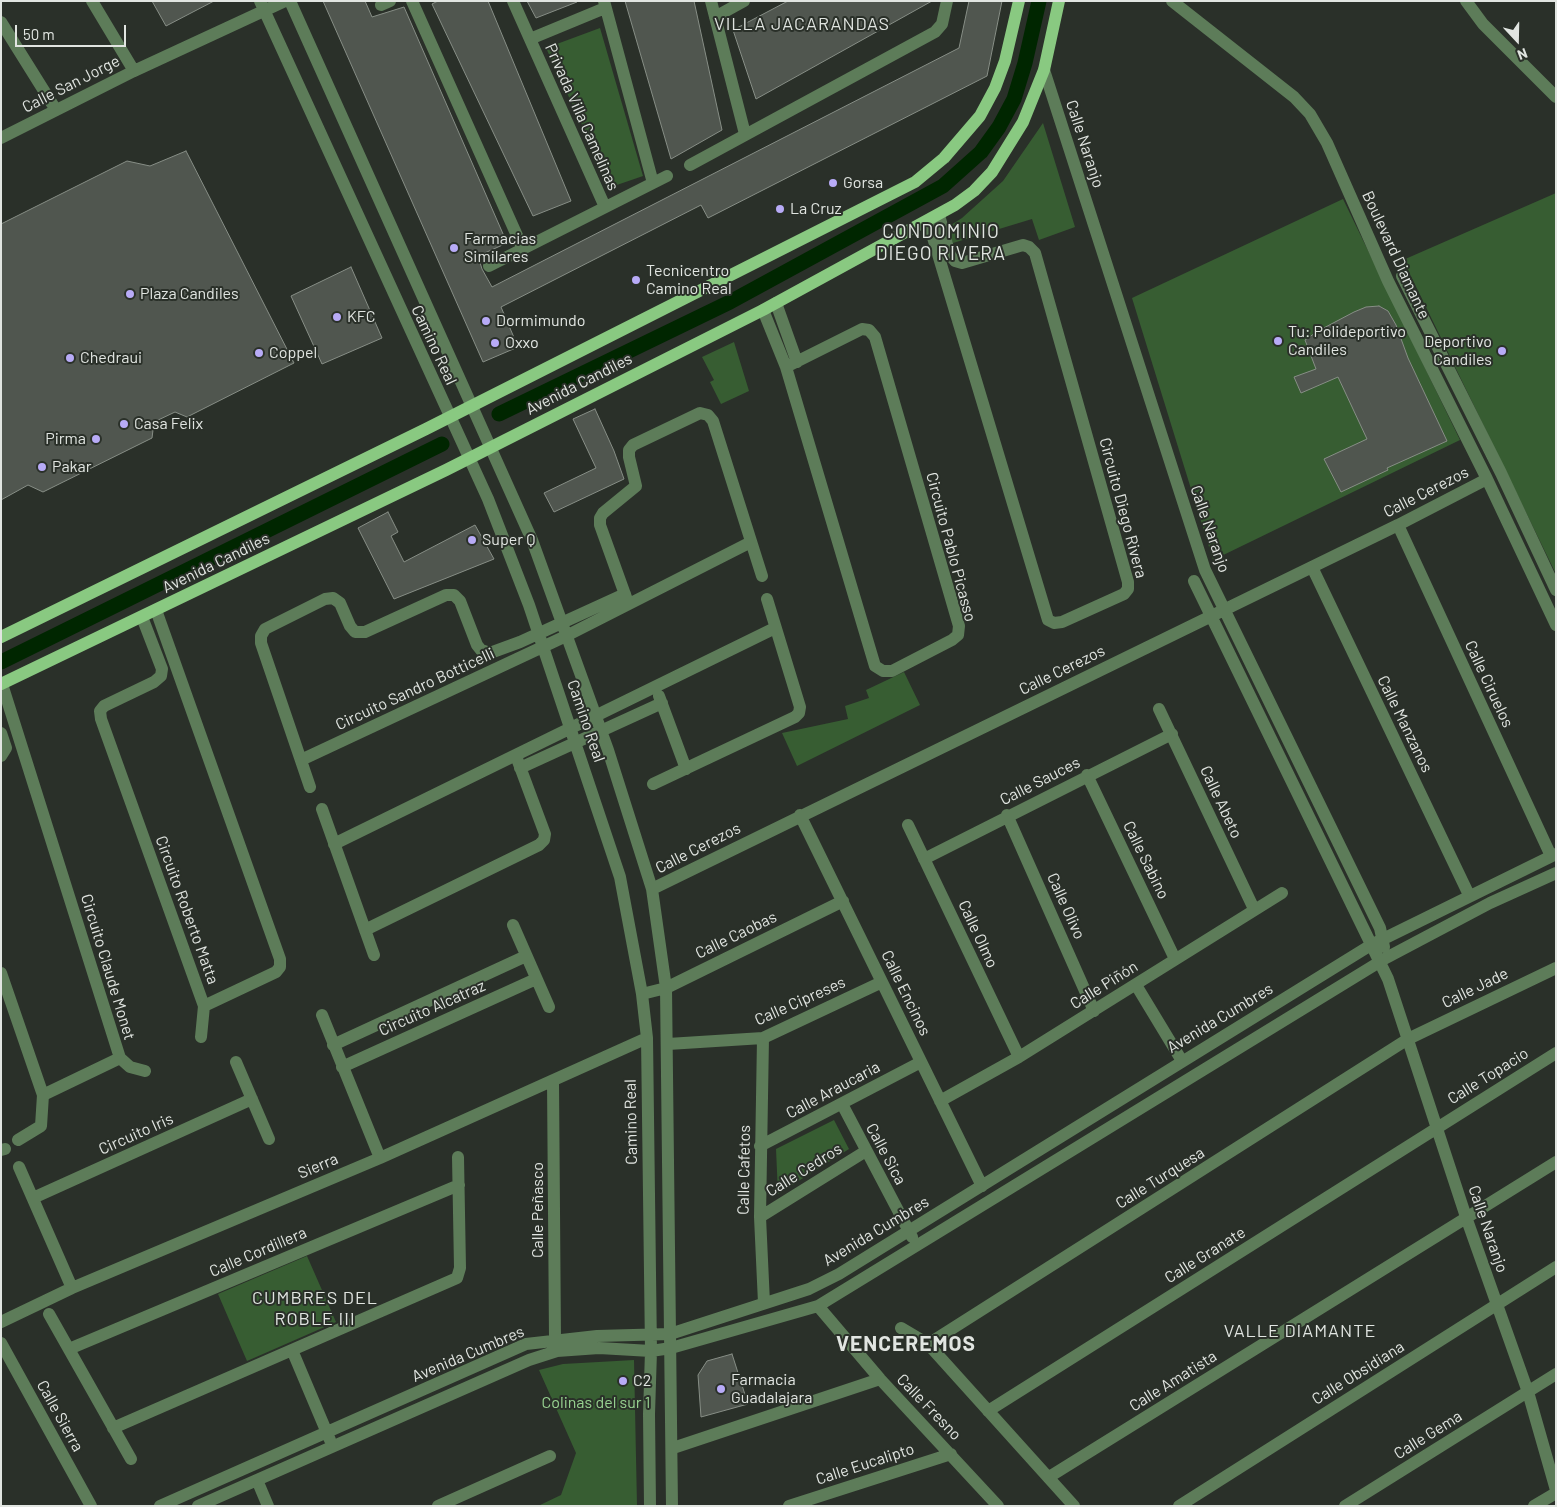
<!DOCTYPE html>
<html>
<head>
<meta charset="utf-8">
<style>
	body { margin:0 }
	#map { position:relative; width:1557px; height:1507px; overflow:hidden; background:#2a3029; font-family:Barlow,sans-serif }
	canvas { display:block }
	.frame { position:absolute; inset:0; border:2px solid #e1e5e1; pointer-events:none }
	.north { position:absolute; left:1492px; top:15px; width:50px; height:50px; -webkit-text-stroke:4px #2a3029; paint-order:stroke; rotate:159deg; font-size:14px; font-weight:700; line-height:20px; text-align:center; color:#e1e5e1 }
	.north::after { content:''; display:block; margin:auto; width:18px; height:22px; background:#e1e5e1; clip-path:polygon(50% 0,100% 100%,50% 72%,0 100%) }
	.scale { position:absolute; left:15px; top:25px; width:111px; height:22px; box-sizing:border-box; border:2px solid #e1e5e1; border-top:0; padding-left:6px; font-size:15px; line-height:18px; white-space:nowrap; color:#e1e5e1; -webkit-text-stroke:4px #2a3029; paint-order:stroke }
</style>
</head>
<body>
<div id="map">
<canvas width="1557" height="1507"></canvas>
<div class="frame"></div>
<div class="north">N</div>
<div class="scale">50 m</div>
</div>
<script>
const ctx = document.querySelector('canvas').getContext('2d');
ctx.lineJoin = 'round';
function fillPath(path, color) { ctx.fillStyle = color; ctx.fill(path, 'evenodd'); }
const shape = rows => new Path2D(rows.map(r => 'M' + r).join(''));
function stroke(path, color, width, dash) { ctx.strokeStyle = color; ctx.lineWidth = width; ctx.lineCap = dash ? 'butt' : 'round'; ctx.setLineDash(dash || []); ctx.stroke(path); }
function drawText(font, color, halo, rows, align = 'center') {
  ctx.font = font + ' Barlow,sans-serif'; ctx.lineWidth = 4; ctx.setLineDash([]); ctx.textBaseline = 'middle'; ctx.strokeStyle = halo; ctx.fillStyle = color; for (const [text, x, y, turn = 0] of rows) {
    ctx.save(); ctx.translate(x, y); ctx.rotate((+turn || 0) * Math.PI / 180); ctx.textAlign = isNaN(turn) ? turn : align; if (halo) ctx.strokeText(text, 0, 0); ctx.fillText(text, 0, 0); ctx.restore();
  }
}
fillPath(shape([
	[600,28,643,176,611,187,546,48],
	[1043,123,1075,227,1039,240,1032,219,953,243,946,228,962,218,1003,181],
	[1556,193,1556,574,1403,260],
	[1343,199,1460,440,1213,560,1132,298],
	[734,342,749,391,721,404,710,382,714,380,702,357],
	[904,672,920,705,797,766,782,733,848,719,845,706,869,698,866,690],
	[834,1120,849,1149,778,1194,776,1149],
	[307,1256,336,1322,247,1361,218,1294],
	[634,1360,637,1506,538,1506,561,1495,576,1453,539,1370,563,1364]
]), '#375d32');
stroke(shape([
	[499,414,730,302,943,186,981,152,999,127,1014,99,1025,63,1039,1],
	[1,662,442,444]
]), '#002600', 15);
const building = shape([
	[152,1,214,1,166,26,152,1],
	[323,1,365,1,372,17,404,7,507,243,478,256,482,269,492,287,959,48,969,1,1002,1,987,76,708,218,701,205,501,307,518,347,483,362,323,1],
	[438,1,488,1,571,201,533,216,432,4,438,1],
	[527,1,577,1,577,2,536,18,527,1],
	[625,1,694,1,722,130,671,159,625,1],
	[788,1,932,1,756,99,733,30,788,1],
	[186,151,294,363,187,417,175,412,154,422,152,438,43,492,28,485,1,500,1,224,127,161,150,166,186,151],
	[351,267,382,338,322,364,291,296,351,267],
	[1379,306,1388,311,1396,325,1408,358,1447,441,1387,468,1388,470,1341,492,1324,459,1367,439,1338,377,1301,393,1294,377,1316,369,1305,340,1318,331,1354,312,1366,307,1379,306],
	[595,409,614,451,624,479,554,512,544,493,596,468,573,419,595,409],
	[388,512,398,532,391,536,404,562,475,525,494,559,394,599,358,528,388,512],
	[732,1354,748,1404,701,1417,698,1375,707,1361,732,1354]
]);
fillPath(building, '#50564f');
stroke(building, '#878e86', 1);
stroke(shape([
	[92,1,134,71],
	[260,1,488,499,529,605,620,877,642,994,647,1038,651,1351,649,1414,650,1506],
	[290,1,532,540,608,750,652,889,666,988,672,1506],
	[412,1,523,249],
	[513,1,605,207],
	[604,1,653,183],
	[711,1,745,134],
	[1172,1,1294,97,1310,114,1327,143,1388,281,1487,479,1556,625],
	[1466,1,1483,24,1556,97],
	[381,5,390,1],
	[715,17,744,1],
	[1,22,56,110],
	[530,39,605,8],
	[1044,70,1205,570,1380,928,1384,947],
	[1,138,134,71,285,1],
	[690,165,935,32,942,24,947,1],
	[928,221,1048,620,1054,623,1062,622,1124,594,1128,589,1128,582,1035,253,1029,247,1023,245,962,263,955,261,950,255,939,215],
	[489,266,667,176],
	[1402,276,1501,473,1556,590],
	[776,303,797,362],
	[763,310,786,367,875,666,883,671,892,671,952,640,958,635,959,626,875,337,869,330,862,329,786,367],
	[1398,525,1551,856],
	[1312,567,1469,895],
	[1194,581,1388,979,1466,1217,1528,1392,1556,1490],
	[627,600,600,525,600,518,603,513,636,486,629,457,629,450,633,445,700,413,708,415,713,421,762,576],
	[156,610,280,959,280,967,276,972,204,1006],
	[142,617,162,669,161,676,154,682,104,706,100,711,101,719,204,1006,201,1037],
	[659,696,686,769],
	[1159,709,1254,909],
	[1,733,6,748,1,756],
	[301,760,566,636,751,542],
	[520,768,662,703],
	[1087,775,1175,959],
	[653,784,795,717,799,713,800,707,767,599],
	[310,787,261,643,261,636,265,629,325,599,333,598,340,603,350,626,355,632,365,632,446,595,454,595,460,601,477,645,481,650,490,653,520,642,625,594],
	[322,809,374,955],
	[800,815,982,1186],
	[1007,815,1094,1011],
	[908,825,1019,1057],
	[334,844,775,628],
	[924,859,1172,734],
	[652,889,1398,525,1487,479],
	[513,925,549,1007],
	[365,930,539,845,544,840,545,834,516,756],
	[1,973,43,1095,120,1058,2,684],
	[1136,985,1182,1061],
	[642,994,666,988,843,901],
	[322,1015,380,1158],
	[763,1038,760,1217,764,1303],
	[668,1044,763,1038,882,982],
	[333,1045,526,956],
	[120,1058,130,1067,145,1071],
	[236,1062,269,1139],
	[342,1067,536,979],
	[553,1081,555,1339],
	[940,1101,1019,1057,1282,893],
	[842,1104,912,1237],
	[18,1140,41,1126,43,1095],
	[760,1146,921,1062],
	[1,1150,5,1149],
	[19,1167,72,1288],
	[33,1198,252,1099],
	[760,1217,866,1151],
	[818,1306,880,1379,998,1506],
	[49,1314,131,1459],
	[1,1322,72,1288,380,1158,647,1038],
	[901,1328,928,1344,1074,1506],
	[1,1343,91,1506],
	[928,1344,1408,1039,1556,968],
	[69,1349,459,1185],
	[292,1350,330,1440],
	[988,1411,1556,1053],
	[113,1428,457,1278,460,1268,458,1157],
	[673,1448,880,1379],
	[1049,1477,1556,1162],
	[257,1480,268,1506],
	[160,1506,526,1344,597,1336,670,1334,809,1289,839,1274,1371,945,1556,854],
	[198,1506,529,1360,557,1351,599,1348,651,1351,671,1348,818,1306,1386,958,1490,903,1556,873],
	[438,1506,550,1456],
	[789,1506,951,1454],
	[1179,1506,1556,1267],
	[1345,1506,1556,1374],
	[1534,1506,1556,1493]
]), '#5d7c59', 12);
stroke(shape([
	[1,637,426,429,915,182,944,158,980,116,995,88,1005,61,1019,1],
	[1,684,446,470,763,310,955,205,974,191,992,172,1023,122,1044,70,1059,1]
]), '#89c981', 12);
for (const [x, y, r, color] of [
	[833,183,5,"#b8abf7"],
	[780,209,5,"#b8abf7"],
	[454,248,5,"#b8abf7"],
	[636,280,5,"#b8abf7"],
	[130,294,5,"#b8abf7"],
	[337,317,5,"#b8abf7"],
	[486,321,5,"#b8abf7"],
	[1278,341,5,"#b8abf7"],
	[495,343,5,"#b8abf7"],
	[1502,351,5,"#b8abf7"],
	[259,353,5,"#b8abf7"],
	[70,358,5,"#b8abf7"],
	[124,424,5,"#b8abf7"],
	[96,439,5,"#b8abf7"],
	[42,467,5,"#b8abf7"],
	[472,540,5,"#b8abf7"],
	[623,1381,5,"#b8abf7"],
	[721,1389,5,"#b8abf7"]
]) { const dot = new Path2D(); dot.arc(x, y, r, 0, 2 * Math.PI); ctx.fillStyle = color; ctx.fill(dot); stroke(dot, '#2a3029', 2); }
drawText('16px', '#e1e5e1', '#2a3029', [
	["Calle San Jorge",71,84,-27],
	["Privada Villa Camelinas",582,117,66],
	["Calle Naranjo",1085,144,72],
	["Boulevard Diamante",1396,255,65],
	["Camino Real",434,345,65],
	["Avenida Candiles",579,384,-27],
	["Calle Cerezos",1426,492,-27],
	["Circuito Diego Rivera",1123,508,75],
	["Calle Naranjo",1210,529,71],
	["Circuito Pablo Picasso",951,547,75],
	["Avenida Candiles",216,563,-26],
	["Calle Cerezos",1062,670,-26],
	["Calle Ciruelos",1489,684,65],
	["Circuito Sandro Botticelli",415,689,-25],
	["Camino Real",586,721,71],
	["Calle Manzanos",1405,724,64],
	["Calle Sauces",1040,781,-27],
	["Calle Abeto",1221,802,65],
	["Calle Cerezos",698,848,-27],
	["Calle Sabino",1146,860,64],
	["Calle Olivo",1066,906,66],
	["Circuito Roberto Matta",187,910,70],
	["Calle Olmo",978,934,65],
	["Calle Caobas",736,935,-26],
	["Circuito Claude Monet",108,967,73],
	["Calle Piñón",1104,985,-32],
	["Calle Jade",1475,988,-26],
	["Calle Encinos",906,993,64],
	["Calle Cipreses",800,1001,-24],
	["Circuito Alcatraz",432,1008,-24],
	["Avenida Cumbres",1220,1018,-31],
	["Calle Topacio",1488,1076,-32],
	["Calle Araucaria",833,1090,-28],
	["Camino Real",631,1122,-91],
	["Circuito Iris",136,1134,-24],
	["Calle Sica",886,1154,62],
	["Sierra",318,1166,-23],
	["Calle Cafetos",744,1170,-89],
	["Calle Cedros",804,1170,-32],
	["Calle Turquesa",1160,1178,-32],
	["Calle Peñasco",538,1210,-90],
	["Calle Naranjo",1488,1229,71],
	["Avenida Cumbres",876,1231,-31],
	["Calle Cordillera",258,1252,-23],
	["Calle Granate",1205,1255,-32],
	["Avenida Cumbres",468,1354,-23],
	["Calle Obsidiana",1358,1373,-32],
	["Calle Amatista",1173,1381,-32],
	["Calle Fresno",929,1407,46],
	["Calle Sierra",60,1416,61],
	["Calle Gema",1428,1435,-32],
	["Calle Eucalipto",865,1464,-18]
]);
drawText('16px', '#e1e5e1', '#2a3029', [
	["Gorsa",843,183],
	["La Cruz",790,209],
	["Farmacias",464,239],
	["Similares",464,257],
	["Tecnicentro",646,271],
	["Camino Real",646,289],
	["Plaza Candiles",140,294],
	["KFC",347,317],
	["Dormimundo",496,321],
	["Tu: Polideportivo",1288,332],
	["Candiles",1288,350],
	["Deportivo",1492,342,"right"],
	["Candiles",1492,360,"right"],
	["Oxxo",505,343],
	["Coppel",269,353],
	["Chedraui",80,358],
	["Casa Felix",134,424],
	["Pirma",86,439,"right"],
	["Pakar",52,467],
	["Super Q",482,540],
	["Farmacia",731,1380],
	["Guadalajara",731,1398],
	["C2",633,1381]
], 'left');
drawText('16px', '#98d391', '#2a3029', [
	["Colinas del sur 1",596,1403]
]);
ctx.letterSpacing = '1px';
drawText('18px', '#e1e5e1', '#2a3029', [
	["VILLA JACARANDAS",802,24],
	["CUMBRES DEL",315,1298],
	["ROBLE III",315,1319],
	["VALLE DIAMANTE",1300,1331]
]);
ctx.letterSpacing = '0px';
ctx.letterSpacing = '1px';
drawText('19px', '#e1e5e1', '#2a3029', [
	["CONDOMINIO",941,232],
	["DIEGO RIVERA",941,254]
]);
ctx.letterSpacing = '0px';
ctx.letterSpacing = '1px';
drawText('bold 21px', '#e1e5e1', '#2a3029', [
	["VENCEREMOS",906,1344]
]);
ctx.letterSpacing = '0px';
</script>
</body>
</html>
